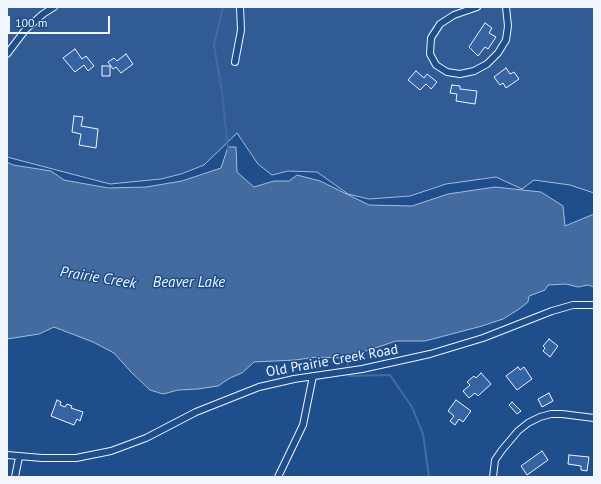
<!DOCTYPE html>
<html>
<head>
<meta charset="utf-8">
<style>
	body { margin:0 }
	#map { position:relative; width:601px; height:484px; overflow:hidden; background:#1f4e8c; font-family:"PT Sans",sans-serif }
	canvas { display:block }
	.frame { position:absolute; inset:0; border:8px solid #f2f6ff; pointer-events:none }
	.scale { position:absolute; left:8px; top:16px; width:102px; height:18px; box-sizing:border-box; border:2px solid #f2f6ff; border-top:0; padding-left:5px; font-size:12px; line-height:14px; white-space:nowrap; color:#f2f6ff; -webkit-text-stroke:3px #1f4e8c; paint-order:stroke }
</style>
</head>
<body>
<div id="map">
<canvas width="601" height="484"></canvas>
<div class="frame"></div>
<div class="scale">100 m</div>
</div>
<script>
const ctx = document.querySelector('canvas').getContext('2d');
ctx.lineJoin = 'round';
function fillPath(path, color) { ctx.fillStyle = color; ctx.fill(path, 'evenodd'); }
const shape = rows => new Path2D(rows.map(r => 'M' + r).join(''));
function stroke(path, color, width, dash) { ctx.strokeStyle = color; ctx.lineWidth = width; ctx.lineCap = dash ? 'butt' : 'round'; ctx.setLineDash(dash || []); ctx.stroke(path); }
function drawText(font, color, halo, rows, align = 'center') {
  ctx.font = font + ' "PT Sans",sans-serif'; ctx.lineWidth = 3; ctx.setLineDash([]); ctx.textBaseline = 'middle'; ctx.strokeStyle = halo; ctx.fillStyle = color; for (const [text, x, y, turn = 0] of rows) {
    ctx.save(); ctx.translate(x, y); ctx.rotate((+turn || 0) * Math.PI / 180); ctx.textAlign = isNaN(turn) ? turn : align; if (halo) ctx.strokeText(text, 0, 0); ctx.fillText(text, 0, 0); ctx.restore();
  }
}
const green = shape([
	[7,7,594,7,594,193,570,185,534,180,522,189,496,177,446,184,410,196,369,199,348,194,317,172,288,171,272,175,258,164,237,133,204,165,181,174,161,179,110,184,7,157,7,7]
]);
fillPath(green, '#305b95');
stroke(green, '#a8bbd7', 1);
const water = shape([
	[228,147,236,147,237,172,254,187,274,181,289,181,297,175,320,181,369,205,412,206,448,194,495,187,541,192,563,206,565,226,594,214,594,287,588,285,578,287,566,284,548,285,545,290,529,296,528,302,519,309,503,319,482,326,425,341,396,341,351,356,347,361,341,358,317,357,295,360,254,362,242,373,230,378,218,386,198,389,178,390,163,394,150,390,131,372,114,353,93,342,54,327,39,334,7,339,7,162,13,165,51,171,64,180,108,188,146,187,182,181,221,168,228,147]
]);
fillPath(water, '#446ba0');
stroke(water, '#a8bbd7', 1);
stroke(shape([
	[223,7,214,45,222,92,228,149],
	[346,359,348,365],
	[349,376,390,375,412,407,423,434,429,477]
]), '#446ba0', 2);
const building = shape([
	[485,23,492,28,489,33,496,37,488,49,485,47,478,56,469,47,485,23],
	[75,49,82,59,86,56,94,66,88,71,84,65,75,72,63,58,75,49],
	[126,54,133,64,121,73,116,67,113,69,108,62,114,58,117,61,126,54],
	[102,66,110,66,110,76,102,76,102,66],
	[506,68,510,74,514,72,519,79,506,88,503,83,500,85,494,77,506,68],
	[416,71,424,78,427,74,437,82,431,89,426,84,420,90,408,80,416,71],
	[452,85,460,86,460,89,477,91,475,104,456,101,457,94,450,93,452,85],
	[74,116,83,117,81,126,98,129,96,148,79,145,81,134,72,132,74,116],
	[549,339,558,346,550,357,543,351,545,348,543,346,549,339],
	[518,367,520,370,524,367,532,379,517,390,506,376,518,367],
	[481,373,491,384,478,396,475,393,469,398,463,391,470,385,467,382,474,376,476,378,481,373],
	[549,393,553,401,542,407,538,399,549,393],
	[57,400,61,402,60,405,65,407,67,404,72,406,71,408,83,412,80,421,77,419,74,425,51,416,57,400],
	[456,400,471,411,463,422,459,419,455,425,450,421,454,416,448,411,456,400],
	[512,402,521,411,517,414,509,405,512,402],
	[542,451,548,460,527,475,521,466,542,451],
	[569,455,589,457,587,471,581,470,581,466,568,464,569,455]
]);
fillPath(building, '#3563a3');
stroke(building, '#f2f6ff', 1);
const street = shape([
	[477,7,454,15,440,24,431,38,430,54,436,65,447,72,460,74,474,71,487,64,498,53,506,40,508,26,506,7],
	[7,54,26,29,43,14,54,7],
	[235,62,241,30,240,7],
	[7,455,42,458,76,458,111,451,146,438,196,412,259,387,294,379,362,369,430,354,483,338,552,311,573,305,594,305],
	[15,477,19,457],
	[278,477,303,425,313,376],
	[493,477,495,460,502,450,518,431,528,423,540,417,551,414,562,414,594,418]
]);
stroke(street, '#f2f6ff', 8);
stroke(street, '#1f4e8c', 6);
drawText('14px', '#f2f6ff', '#1f4e8c', [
	["Old Prairie Creek Road",332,361,-10]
]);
drawText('italic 15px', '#f2f6ff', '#1f4e8c', [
	["Prairie Creek",98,278,9],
	["Beaver Lake",189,283]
]);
</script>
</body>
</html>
